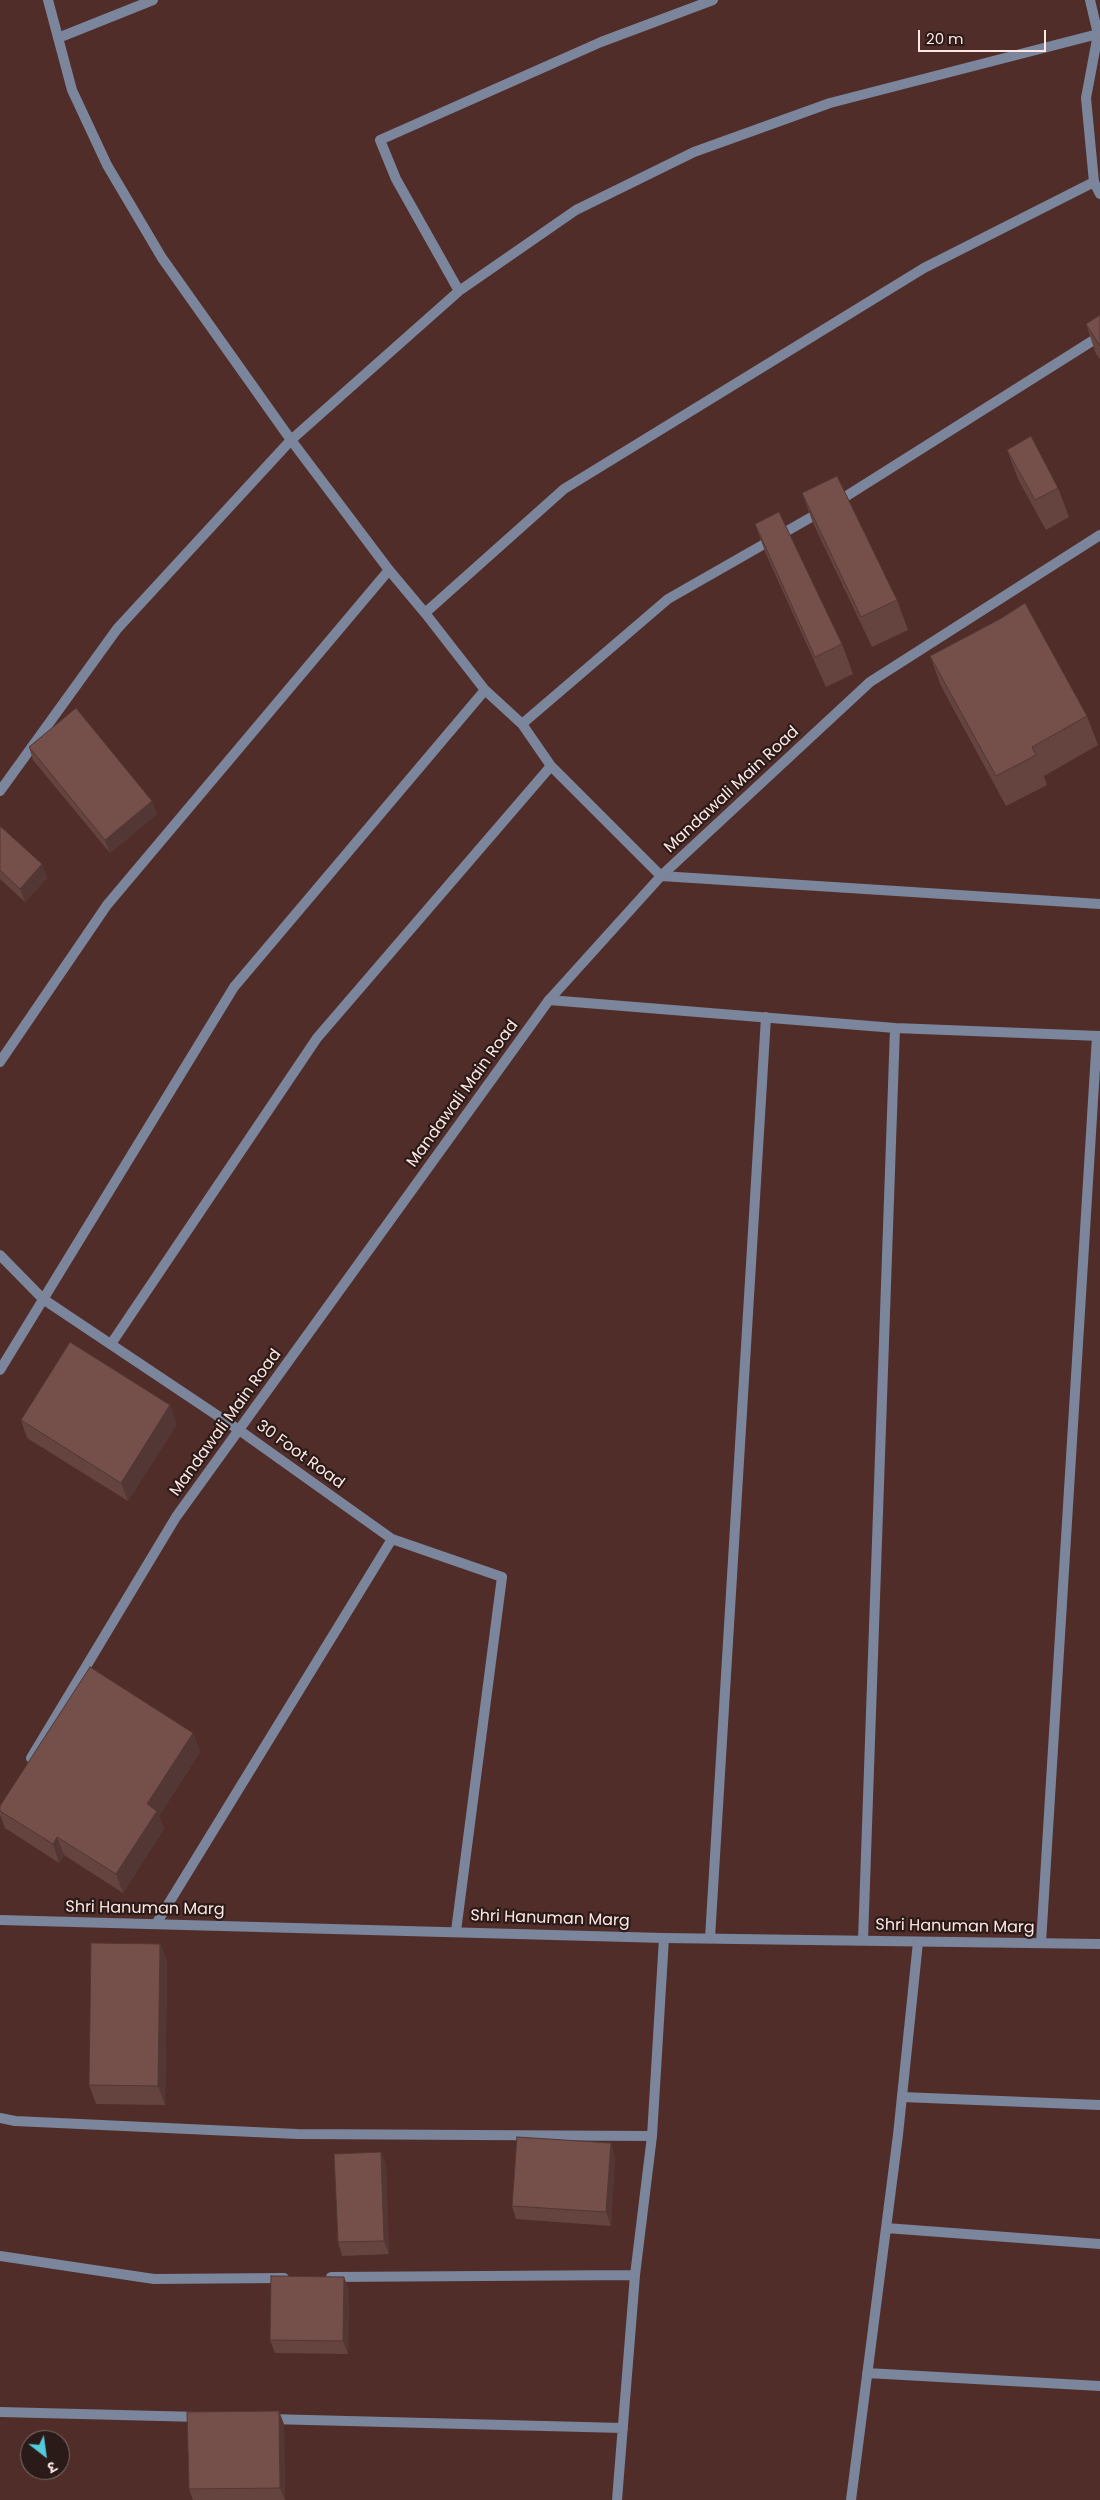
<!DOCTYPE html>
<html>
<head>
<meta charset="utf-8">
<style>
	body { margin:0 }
	#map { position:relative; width:1100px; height:2500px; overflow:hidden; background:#502d29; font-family:Poppins,"Noto Sans Devanagari",sans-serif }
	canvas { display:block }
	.north { position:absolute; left:20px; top:2430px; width:50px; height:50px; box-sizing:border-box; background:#2b1b18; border:1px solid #7f6d6a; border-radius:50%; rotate:150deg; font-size:14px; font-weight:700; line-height:20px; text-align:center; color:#fee7e4 }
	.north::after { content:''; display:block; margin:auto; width:18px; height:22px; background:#53cbdb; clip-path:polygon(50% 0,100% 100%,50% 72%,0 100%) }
	.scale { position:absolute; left:918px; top:30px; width:128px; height:22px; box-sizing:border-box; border:2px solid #fee7e4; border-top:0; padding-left:6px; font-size:15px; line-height:18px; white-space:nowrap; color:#fee7e4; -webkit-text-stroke:4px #2b1b18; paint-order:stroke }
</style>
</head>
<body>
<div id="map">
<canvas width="1100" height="2500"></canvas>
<div class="north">उ</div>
<div class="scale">20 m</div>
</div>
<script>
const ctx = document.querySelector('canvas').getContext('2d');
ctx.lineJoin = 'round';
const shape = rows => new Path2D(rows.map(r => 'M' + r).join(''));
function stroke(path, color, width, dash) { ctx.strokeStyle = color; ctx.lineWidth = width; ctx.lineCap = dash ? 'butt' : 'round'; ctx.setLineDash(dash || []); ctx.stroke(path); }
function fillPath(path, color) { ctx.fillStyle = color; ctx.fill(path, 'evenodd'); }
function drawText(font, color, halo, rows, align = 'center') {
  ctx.font = font + ' Poppins,sans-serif'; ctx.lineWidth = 4.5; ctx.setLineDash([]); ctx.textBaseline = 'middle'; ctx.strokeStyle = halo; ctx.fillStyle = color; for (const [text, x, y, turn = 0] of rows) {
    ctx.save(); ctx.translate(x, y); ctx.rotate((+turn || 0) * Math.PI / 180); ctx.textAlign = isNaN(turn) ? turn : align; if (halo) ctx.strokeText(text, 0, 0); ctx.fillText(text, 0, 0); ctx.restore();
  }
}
stroke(shape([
	[48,0,72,90,107,165,162,258,291,440,389,570,425,613,485,690,522,724,551,766,661,876,1100,904],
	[1090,0,1098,34,1086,98,1094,182,1100,194],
	[58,38,153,0],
	[459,291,396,179,380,140,601,42,713,0],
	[837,502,1100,336],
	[425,613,564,489,924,268,1094,182],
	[522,724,668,599,822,511],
	[0,791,117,629,291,440,459,291,576,210,694,152,830,103,1098,34],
	[549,1000,895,1028,1100,1036],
	[0,1062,107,905,389,570],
	[0,1255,43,1299,239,1430,392,1539,502,1577,456,1931],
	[111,1344,317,1038,551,766],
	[0,1370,234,987,485,690],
	[156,1924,392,1539],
	[710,1938,766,1017],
	[863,1940,895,1028],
	[1041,1943,1097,1036],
	[902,2097,1100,2105],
	[0,2118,15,2121,297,2134,652,2136],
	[886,2228,1100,2244],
	[0,2256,154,2279,284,2278],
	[331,2277,635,2275],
	[867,2373,1100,2386],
	[0,2412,200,2417],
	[269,2419,623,2428],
	[617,2500,635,2275,652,2136,664,1938],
	[851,2500,898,2135,918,1942]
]), '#7b859c', 10);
stroke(shape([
	[31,1758,176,1517,549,1000,661,876,870,682,1100,535],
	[0,1920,664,1938,1100,1944]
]), '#7b859c', 10);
fillPath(shape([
	[1100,315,1100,359,1096,354,1086,324],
	[1007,450,1058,488,1069,517,1046,530,1018,479],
	[802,493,897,600,908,630,872,647,813,523],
	[755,524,842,644,853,674,826,687,766,554],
	[930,656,1087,716,1098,745,1044,776,1047,785,1006,806,941,686],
	[29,747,152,801,157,814,110,853,33,760],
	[0,826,42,864,47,878,25,902,0,879],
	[21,1420,177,1424,128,1501,27,1438],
	[193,1733,200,1752,159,1816,164,1829,123,1893,64,1855,59,1863,5,1828,0,1815,0,1806],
	[160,1944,167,1962,165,2105,96,2104,89,2085],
	[611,2143,615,2157,611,2226,516,2219,512,2206],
	[381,2152,386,2165,389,2254,342,2256,338,2242],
	[349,2290,348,2354,275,2353,270,2340],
	[284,2424,285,2500,193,2500,189,2489]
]), '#654440');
fillPath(shape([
	[152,801,157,814,110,853,105,840],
	[42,864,47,878,25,902,20,889],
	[170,1405,177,1424,128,1501,121,1483],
	[193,1733,200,1752,159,1816,164,1829,123,1893,116,1874,147,1804],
	[57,1837,64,1855,59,1863,53,1844],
	[160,1944,167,1962,165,2105,158,2086],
	[611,2143,615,2157,611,2226,606,2212],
	[381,2152,386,2165,389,2254,384,2241],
	[344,2277,349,2290,348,2354,343,2341],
	[279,2411,284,2424,285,2500,280,2488]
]), '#523734');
const building = shape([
	[1100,315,1100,346,1086,324,1100,315],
	[1031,436,1058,488,1035,500,1007,450,1031,436],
	[837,476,897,600,861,617,802,493,837,476],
	[779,512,842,644,815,657,755,524,779,512],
	[1025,603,1087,716,1032,747,1036,755,996,776,930,656,1000,619,1025,603],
	[76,708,152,801,105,840,29,747,76,708],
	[0,826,42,864,20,889,0,870,0,826],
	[70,1342,170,1405,121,1483,21,1420,70,1342],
	[90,1667,193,1733,147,1804,157,1811,116,1874,57,1837,53,1844,0,1811,0,1806,90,1667],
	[91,1943,160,1944,158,2086,89,2085,91,1943],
	[517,2137,611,2143,606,2212,512,2206,517,2137],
	[381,2152,384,2241,338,2242,334,2154,381,2152],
	[271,2276,344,2277,343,2341,270,2340,271,2276],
	[279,2411,280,2488,189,2489,187,2412,279,2411]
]);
fillPath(building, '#754f4a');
stroke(building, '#523734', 1);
drawText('16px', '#fee7e4', '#2b1b18', [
	["Mandawali Main Road",732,790,-43],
	["Mandawali Main Road",463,1094,-54],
	["Mandawali Main Road",226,1423,-54],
	["30 Foot Road",300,1455,36],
	["Shri Hanuman Marg",145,1909,1],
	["Shri Hanuman Marg",550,1919,2],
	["Shri Hanuman Marg",955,1927,1]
]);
</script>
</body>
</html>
